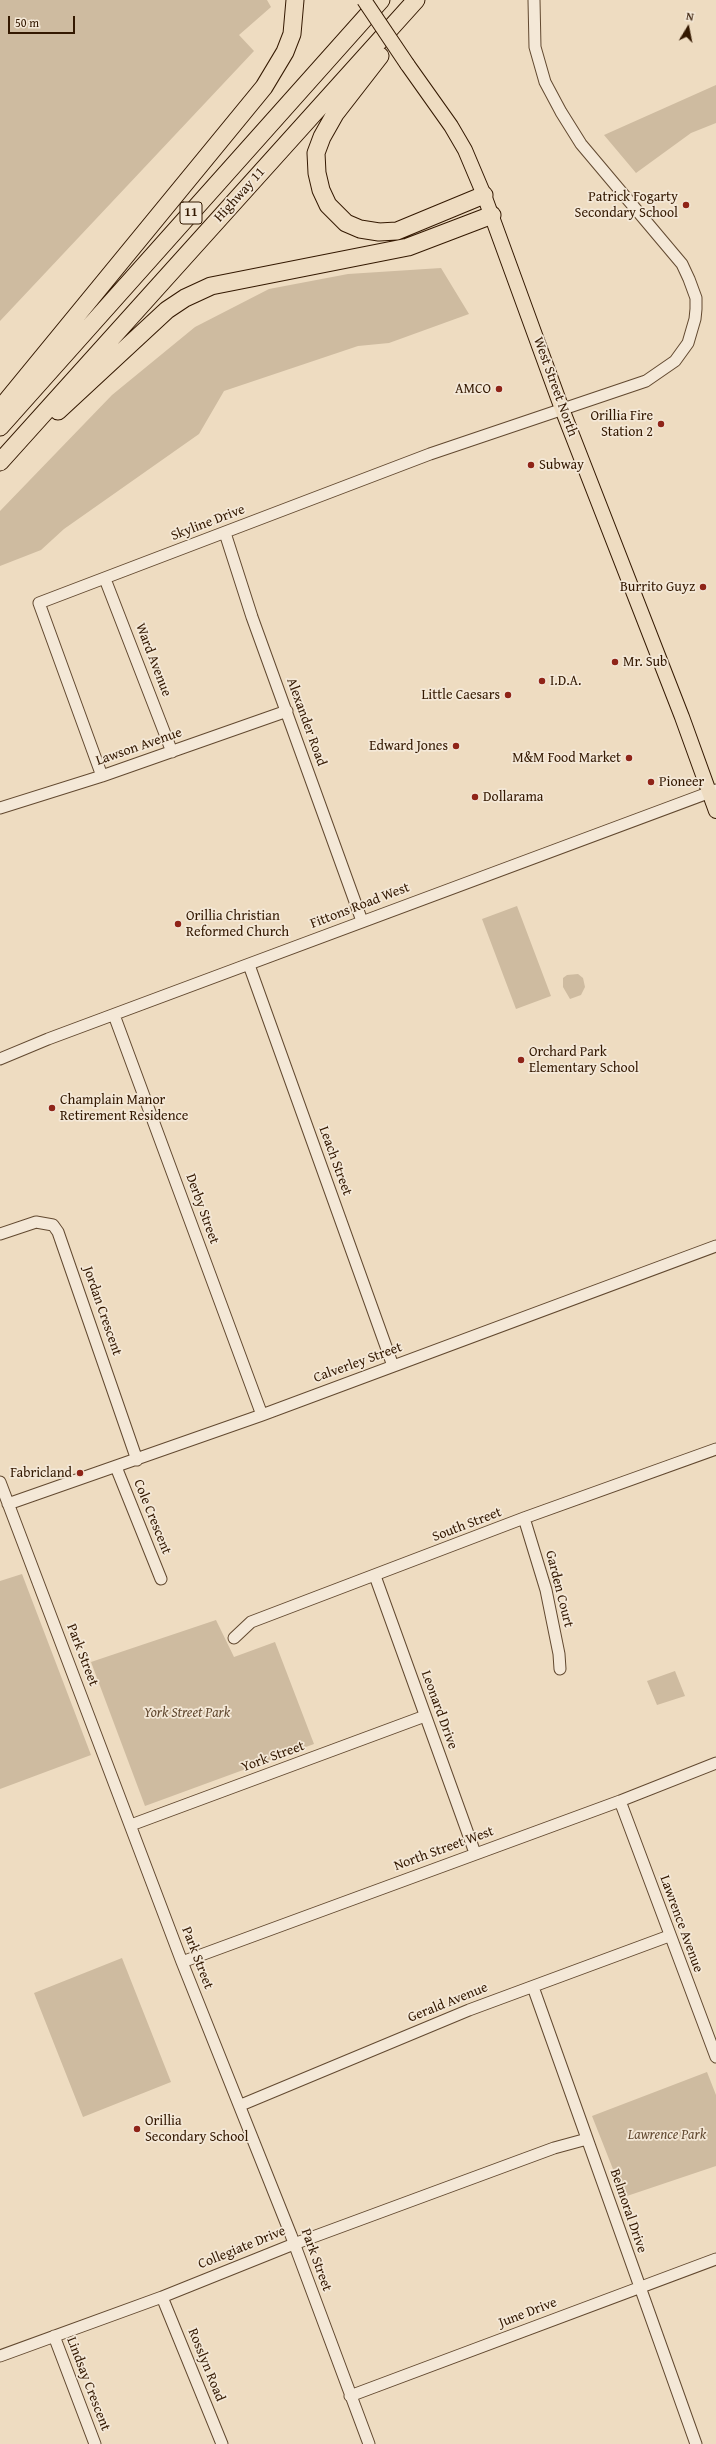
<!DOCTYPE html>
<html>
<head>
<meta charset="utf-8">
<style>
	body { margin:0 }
	#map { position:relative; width:716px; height:2444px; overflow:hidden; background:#eedcc1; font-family:"Gentium Book Plus",serif }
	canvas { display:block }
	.north { position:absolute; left:668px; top:8px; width:40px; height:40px; -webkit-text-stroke:3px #f4e8d7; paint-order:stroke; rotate:10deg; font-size:11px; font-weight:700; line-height:16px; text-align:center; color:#331800 }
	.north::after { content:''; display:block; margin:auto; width:14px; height:18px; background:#331800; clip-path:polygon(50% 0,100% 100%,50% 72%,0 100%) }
	.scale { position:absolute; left:8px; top:16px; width:67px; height:18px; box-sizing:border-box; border:2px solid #331800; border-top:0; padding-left:5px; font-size:12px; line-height:14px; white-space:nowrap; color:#331800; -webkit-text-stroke:3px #f4e8d7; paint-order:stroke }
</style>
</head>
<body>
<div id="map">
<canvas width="716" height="2444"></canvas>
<div class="north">N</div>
<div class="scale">50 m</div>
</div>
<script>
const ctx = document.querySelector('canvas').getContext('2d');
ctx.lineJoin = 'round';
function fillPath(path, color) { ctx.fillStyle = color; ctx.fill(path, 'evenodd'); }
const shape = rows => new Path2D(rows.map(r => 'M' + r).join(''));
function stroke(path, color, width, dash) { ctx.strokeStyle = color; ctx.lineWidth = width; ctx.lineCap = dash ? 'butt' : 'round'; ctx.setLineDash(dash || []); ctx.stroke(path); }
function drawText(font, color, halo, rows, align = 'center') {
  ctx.font = font + ' "Gentium Book Plus",serif'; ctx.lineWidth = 3.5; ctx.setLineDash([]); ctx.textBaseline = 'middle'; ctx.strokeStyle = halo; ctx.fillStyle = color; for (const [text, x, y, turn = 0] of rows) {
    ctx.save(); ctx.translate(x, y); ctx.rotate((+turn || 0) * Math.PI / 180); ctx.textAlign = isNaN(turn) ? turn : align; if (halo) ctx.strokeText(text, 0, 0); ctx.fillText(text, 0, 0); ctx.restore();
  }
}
fillPath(shape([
	[0,0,267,0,271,7,239,35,254,51,0,321],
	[716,85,716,123,691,133,636,173,604,135],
	[441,268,469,314,389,343,358,346,224,391,199,434,64,529,41,550,0,566,0,511,112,395,195,327,269,289,348,274],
	[517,906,551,996,516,1009,482,919],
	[578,974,583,978,585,987,581,995,570,999,563,987,563,978,567,975],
	[22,1574,91,1755,0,1789,0,1581],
	[216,1620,234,1657,275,1642,314,1744,145,1806,91,1662],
	[675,1671,685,1696,657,1705,647,1681],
	[122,1958,171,2082,83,2117,34,1993],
	[707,2072,716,2095,716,2166,624,2197,592,2116]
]), '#cebba0');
const minor = shape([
	[225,533,252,617,362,921],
	[105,579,172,752],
	[102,776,39,603,430,454,646,381,675,361,688,343,695,319,696,309,696,298,689,279,682,264,581,144,561,112,545,82,535,47,534,0],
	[0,808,102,776,287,711],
	[249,965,393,1366],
	[114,1015,262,1415],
	[0,1059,48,1039,716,790],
	[0,1234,36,1222,53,1225,58,1232,137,1460],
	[116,1467,161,1579],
	[0,1482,182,1962,291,2235,369,2444],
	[8,1504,262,1415,716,1246],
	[524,1518,546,1590,559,1654,560,1669],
	[375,1576,475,1853],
	[234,1638,251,1622,524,1518,716,1449],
	[620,1801,716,2057],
	[131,1825,425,1716],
	[182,1962,620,1801,716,1763],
	[533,1987,696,2444],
	[241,2105,469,2010,669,1936],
	[162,2297,222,2444],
	[54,2336,95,2444],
	[0,2356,162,2297,294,2244,554,2148,587,2139],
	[350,2396,716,2259]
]);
const major = shape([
	[407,64,451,126,465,150,484,195,562,409,682,717,716,811]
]);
const highway = shape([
	[380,56,335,114,322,137,316,153,317,173,321,190,328,205,346,223,360,229,379,232,397,231,484,195],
	[0,409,264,87,285,52,292,34,295,0],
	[58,411,167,310,185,298,211,286,408,247,492,215],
	[0,427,381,0],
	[0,462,416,0]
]);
stroke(minor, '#624930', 13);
stroke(major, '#331800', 16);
stroke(highway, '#331800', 19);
stroke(minor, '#f4e8d7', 11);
stroke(major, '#eedcc1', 14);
stroke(highway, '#eedcc1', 17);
const majorBridge = shape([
	[364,0,407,64]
]);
stroke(majorBridge, '#331800', 16, []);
stroke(majorBridge, '#eedcc1', 14);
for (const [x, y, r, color] of [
	[686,205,4,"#8f2418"],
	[499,389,4,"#8f2418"],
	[661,424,4,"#8f2418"],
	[531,465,4,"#8f2418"],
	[703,587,4,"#8f2418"],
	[615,662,4,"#8f2418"],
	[542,681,4,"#8f2418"],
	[508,695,4,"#8f2418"],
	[456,746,4,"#8f2418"],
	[629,758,4,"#8f2418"],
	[651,782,4,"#8f2418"],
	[475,797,4,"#8f2418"],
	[178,924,4,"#8f2418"],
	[521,1060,4,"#8f2418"],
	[52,1108,4,"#8f2418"],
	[80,1473,4,"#8f2418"],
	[137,2129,4,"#8f2418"]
]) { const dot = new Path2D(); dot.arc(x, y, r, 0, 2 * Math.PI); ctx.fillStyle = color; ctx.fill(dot); stroke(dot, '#f4e8d7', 1.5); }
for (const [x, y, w] of [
	[191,213,22]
]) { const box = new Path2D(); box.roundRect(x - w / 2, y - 11, w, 22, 3); ctx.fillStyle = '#f4e8d7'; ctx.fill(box); stroke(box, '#331800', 1); }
drawText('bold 13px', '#331800', null, [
	["11",191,213]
]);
drawText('14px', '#331800', '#f4e8d7', [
	["Highway 11",240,195,-48],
	["West Street North",555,387,70],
	["Skyline Drive",208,523,-21],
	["Ward Avenue",153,660,69],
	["Alexander Road",306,722,70],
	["Lawson Avenue",139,747,-19],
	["Fittons Road West",360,906,-21],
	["Leach Street",335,1161,70],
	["Derby Street",202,1209,70],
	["Jordan Crescent",102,1311,71],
	["Calverley Street",358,1363,-20],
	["Cole Crescent",152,1517,68],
	["South Street",467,1525,-21],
	["Garden Court",559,1589,76],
	["Park Street",82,1655,69],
	["Leonard Drive",439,1710,70],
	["York Street",273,1757,-20],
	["North Street West",444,1849,-20],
	["Lawrence Avenue",681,1924,70],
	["Park Street",197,1958,69],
	["Gerald Avenue",448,2003,-22],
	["Belmoral Drive",628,2211,71],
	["Collegiate Drive",242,2248,-22],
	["Park Street",316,2260,70],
	["June Drive",528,2313,-21],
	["Rosslyn Road",206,2365,68],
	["Lindsay Crescent",88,2384,69]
]);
drawText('14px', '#331800', '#f4e8d7', [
	["Patrick Fogarty",678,197,"right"],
	["Secondary School",678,213,"right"],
	["AMCO",491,389,"right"],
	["Orillia Fire",653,416,"right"],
	["Station 2",653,432,"right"],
	["Subway",539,465],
	["Burrito Guyz",695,587,"right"],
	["Mr. Sub",623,662],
	["I.D.A.",550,681],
	["Little Caesars",500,695,"right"],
	["Edward Jones",448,746,"right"],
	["M&M Food Market",621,758,"right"],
	["Pioneer",659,782],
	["Dollarama",483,797],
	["Orillia Christian",186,916],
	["Reformed Church",186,932],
	["Orchard Park",529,1052],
	["Elementary School",529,1068],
	["Champlain Manor",60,1100],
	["Retirement Residence",60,1116],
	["Fabricland",72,1473,"right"],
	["Orillia",145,2121],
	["Secondary School",145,2137]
], 'left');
drawText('italic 14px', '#624930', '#f4e8d7', [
	["York Street Park",187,1713],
	["Lawrence Park",667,2135]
]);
</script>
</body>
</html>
